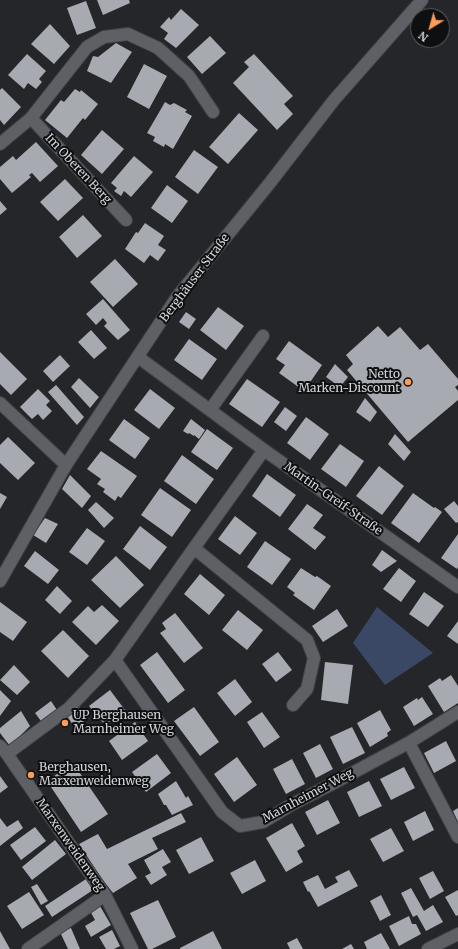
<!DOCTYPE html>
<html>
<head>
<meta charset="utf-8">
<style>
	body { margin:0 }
	#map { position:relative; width:458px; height:949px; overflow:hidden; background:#24262a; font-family:Merriweather,serif }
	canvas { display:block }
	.north { position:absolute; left:410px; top:8px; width:40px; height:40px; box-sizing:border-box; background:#0e0f11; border:1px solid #5d5e60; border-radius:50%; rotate:217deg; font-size:11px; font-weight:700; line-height:16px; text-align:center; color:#d3d4d7 }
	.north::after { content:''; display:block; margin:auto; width:14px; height:18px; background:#fd9c56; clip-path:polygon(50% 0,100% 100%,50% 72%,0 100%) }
</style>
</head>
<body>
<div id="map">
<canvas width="458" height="949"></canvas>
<div class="north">N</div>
</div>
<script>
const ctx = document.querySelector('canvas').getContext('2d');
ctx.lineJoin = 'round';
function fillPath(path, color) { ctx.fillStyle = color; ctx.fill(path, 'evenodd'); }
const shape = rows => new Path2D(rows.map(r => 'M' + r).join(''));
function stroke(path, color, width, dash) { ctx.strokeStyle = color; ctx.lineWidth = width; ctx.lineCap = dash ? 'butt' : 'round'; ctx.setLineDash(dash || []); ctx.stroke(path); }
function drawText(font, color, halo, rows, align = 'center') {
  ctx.font = font + ' Merriweather,serif'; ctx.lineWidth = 4; ctx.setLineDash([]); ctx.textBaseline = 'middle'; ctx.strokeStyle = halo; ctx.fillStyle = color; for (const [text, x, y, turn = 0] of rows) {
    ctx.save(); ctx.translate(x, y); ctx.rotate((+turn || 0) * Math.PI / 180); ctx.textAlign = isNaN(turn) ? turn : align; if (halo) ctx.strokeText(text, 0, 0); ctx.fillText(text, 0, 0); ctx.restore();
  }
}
fillPath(shape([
	[377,607,433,653,385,685,353,643]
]), '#3a4866');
fillPath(shape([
	[97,0,129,0,130,3,103,15],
	[86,1,96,28,77,35,67,8],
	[181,9,199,25,176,48,164,39,168,33,160,27,169,17,171,20],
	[50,24,70,46,54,64,31,44],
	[210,36,226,53,202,74,187,57],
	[116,43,132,52,111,83,87,71,93,56,98,57],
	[27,54,46,71,39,79,42,82,36,89,28,83,24,89,8,75],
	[254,54,293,96,284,104,293,114,277,130,233,83,249,67,244,62],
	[144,64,167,76,149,109,127,97],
	[2,88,21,107,4,125,0,120,0,90],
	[75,89,80,92,81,90,98,104,85,120,83,118,67,138,45,120,61,100,64,102],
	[165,102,170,105,174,103,187,110,185,112,192,116,173,149,165,144,164,147,153,141,155,137,147,133],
	[239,113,258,130,228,164,209,147],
	[102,130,124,149,102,174,81,155],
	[36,142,58,166,40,182,32,173,29,175,31,177,12,193,0,179,0,167,13,156,16,160],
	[194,150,218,167,198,194,175,177],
	[134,156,153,172,131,197,124,191,121,196,114,191,117,188,111,183],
	[65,179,83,198,58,221,40,202],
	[167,185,188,201,172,223,151,208],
	[0,201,7,209,0,215],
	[83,215,102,236,77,258,59,237],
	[145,223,164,236,158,245,166,250,158,261,150,255,144,263,125,249,136,232,138,233],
	[115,259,138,284,113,307,90,282],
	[103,299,130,330,118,340,104,326,107,323,103,318,96,325,86,314],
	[218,307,244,326,226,350,200,330],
	[186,312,196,319,189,329,179,322],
	[378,326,388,337,400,327,420,350,428,344,458,379,458,385,455,387,458,391,458,400,408,442,347,370,353,364,346,355],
	[91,330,107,348,94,359,78,342],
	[189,339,217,359,202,380,174,360],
	[289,341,322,365,304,391,279,373,285,365,276,359],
	[0,352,27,379,11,395,0,384],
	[60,355,70,366,53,382,43,371],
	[335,364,348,377,340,387,326,377],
	[79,378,99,397,90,408,71,387],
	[247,379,280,402,262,427,229,404],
	[56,385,84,417,77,425,48,392],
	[38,389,50,401,46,405,52,411,43,420,38,414,32,419,20,407],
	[150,389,175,408,159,429,134,410],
	[365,398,377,412,370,422,356,412],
	[285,407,297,416,286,431,274,422],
	[306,417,329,434,310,460,287,443],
	[124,419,150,438,135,459,109,440],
	[191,419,205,430,199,439,194,435,194,436,189,433,188,434,183,431],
	[207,429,233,448,217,470,191,452],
	[395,434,411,452,404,461,388,444],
	[8,437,35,463,18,480,0,463,0,445],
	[340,444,364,461,346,487,321,469],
	[101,451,137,476,121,498,118,496,115,501,103,492,105,489,97,484,101,479,87,469],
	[182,455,214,479,196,504,164,481],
	[379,466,404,486,382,515,356,496],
	[267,474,296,495,280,517,252,496],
	[70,475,91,496,82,508,62,489],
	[160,488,191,510,172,537,141,515],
	[0,493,7,497,0,509],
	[413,493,434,508,435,507,442,512,419,543,391,523],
	[454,501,458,506,458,522,456,523,444,509],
	[96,502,114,518,104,528,88,510],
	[307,504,323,515,313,528,326,537,315,550,288,529],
	[235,516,257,533,240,555,218,539],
	[45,518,58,524,46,543,33,535],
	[140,526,167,547,150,570,123,549],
	[87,528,105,541,87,565,69,552],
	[458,534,458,567,457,569,441,558],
	[265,541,291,559,272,585,247,567],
	[382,550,397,561,381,572,372,565],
	[35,551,59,570,48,584,24,566],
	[116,556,144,585,120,608,91,580],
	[301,568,315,577,317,576,331,586,314,610,293,595,295,593,287,587],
	[399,568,416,581,401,602,383,589],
	[200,574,225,595,209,615,184,594],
	[57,586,72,601,60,614,45,600],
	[424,592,444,606,428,627,409,614],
	[0,602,27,622,13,641,0,632],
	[102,605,119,621,96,645,72,622,88,606,94,612],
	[337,609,348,626,323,642,312,626],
	[238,610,263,630,247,650,222,630],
	[175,613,203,648,184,663,160,633,166,629,162,623],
	[458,621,458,644,447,636],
	[63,630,89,656,68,678,41,651],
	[157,652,185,690,168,703,140,665],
	[278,652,292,670,276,682,262,664],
	[325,662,353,665,348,704,321,700],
	[14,665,30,682,17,695,0,680],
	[451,675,458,686,458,703,444,712,428,686,440,678,442,681],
	[235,679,252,702,235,716,217,693],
	[0,690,11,701,0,716],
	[110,690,125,710,105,725,89,706],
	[422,697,433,714,414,726,403,707,417,698,418,700],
	[51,701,57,710,41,721,35,713],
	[79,707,88,718,75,728,67,716],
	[194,707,219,742,200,756,174,721],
	[380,710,391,730,387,733,388,736,370,747,357,723],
	[21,711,30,726,10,746,0,733,0,728],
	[262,712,280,737,264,748,247,722],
	[65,720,68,724,64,727,61,722],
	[135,722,148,741,122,760,109,741],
	[352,727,365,753,343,764,330,737],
	[446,741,456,761,434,773,424,753],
	[320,744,333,769,316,778,303,753],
	[157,754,171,773,146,792,132,772],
	[237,757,257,785,234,802,214,774],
	[292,759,305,784,286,794,273,769],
	[73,763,108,814,81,832,47,781],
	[404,767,415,788,391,800,380,779],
	[0,776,8,787,0,793],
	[176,781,186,798,188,796,193,805,172,815,166,805,164,805,158,794],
	[369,781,382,806,359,817,347,792],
	[328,800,340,823,317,835,305,812],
	[458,808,458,822,453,811],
	[425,811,434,830,413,841,404,822],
	[181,813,186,822,152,838,158,849,128,864,137,878,113,893,102,879,79,844,98,834,107,849],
	[0,818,7,827,18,820,23,828,0,846],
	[292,823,305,846,297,851,303,862,286,872,266,838],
	[35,827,46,841,21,860,10,845],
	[391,828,404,851,383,862,370,839],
	[201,837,214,861,189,874,176,850],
	[55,840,66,854,32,880,22,867],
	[163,849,171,862,162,867,167,875,151,885,145,876,151,873,144,860],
	[255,860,266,881,242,894,230,873],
	[349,870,358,886,318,907,309,891,308,892,303,882,318,875,325,889,338,882,335,877],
	[433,871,444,891,430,899,419,878],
	[86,879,93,890,52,917,45,906],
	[37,884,48,901,41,905,31,887],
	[411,888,424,911,433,905,443,922,426,931,417,915,413,917,401,893],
	[458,890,458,915,456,916,445,897],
	[29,892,44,915,22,929,7,906],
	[381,895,391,915,380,921,370,901],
	[158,900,176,937,152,949,148,949,130,913],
	[100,906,111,925,91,937,85,926,95,920,90,911],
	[409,916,412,924,416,924,421,934,399,946,389,926],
	[71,928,80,949,68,949,60,932],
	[112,930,120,946,114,949,106,949,99,937],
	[0,931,10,949,0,949],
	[213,931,222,949,180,949,180,948],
	[381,933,390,949,367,949,364,942],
	[297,938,303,949,290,949,287,943],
	[351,944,354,949,342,949]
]), '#a7aab0');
const minor = shape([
	[0,144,31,118],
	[126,220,31,118,87,47,104,37,128,34,158,48,189,76,213,112],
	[138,357,264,450,458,587],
	[0,403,66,465],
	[210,410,263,336],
	[264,450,194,548,115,660,222,812,240,826,263,822,291,805,332,784,410,742,458,712],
	[194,548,307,640,314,658,307,689,293,705],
	[409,743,458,837],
	[0,746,7,754,18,770,105,895,132,949],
	[7,754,69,708,115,660],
	[28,949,105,895],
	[428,949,458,934]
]);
const tertiary = shape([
	[0,581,66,465,177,297,269,184,334,100,422,0]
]);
stroke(minor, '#404246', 14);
stroke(tertiary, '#404246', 14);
stroke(minor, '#5e6065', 12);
stroke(tertiary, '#5e6065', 12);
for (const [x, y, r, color] of [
	[408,382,4,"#fd9c56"],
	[65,723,4,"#fd9c56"],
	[31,775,4,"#fd9c56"]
]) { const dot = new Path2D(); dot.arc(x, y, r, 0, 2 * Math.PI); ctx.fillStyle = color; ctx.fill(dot); stroke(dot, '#0e0f11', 1.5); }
drawText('12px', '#d3d4d7', '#0e0f11', [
	["Im Oberen Berg",78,169,47],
	["Berghäuser Straße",195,278,-53],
	["Martin-Greif-Straße",333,499,35],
	["Marnheimer Weg",308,796,-28],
	["Marxenweidenweg",70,845,55]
]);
drawText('12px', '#d3d4d7', '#0e0f11', [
	["Netto",400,375,"right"],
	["Marken-Discount",400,389,"right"],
	["UP Berghausen",73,716],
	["Marnheimer Weg",73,730],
	["Berghausen,",39,768],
	["Marxenweidenweg",39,782]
], 'left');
</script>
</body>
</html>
